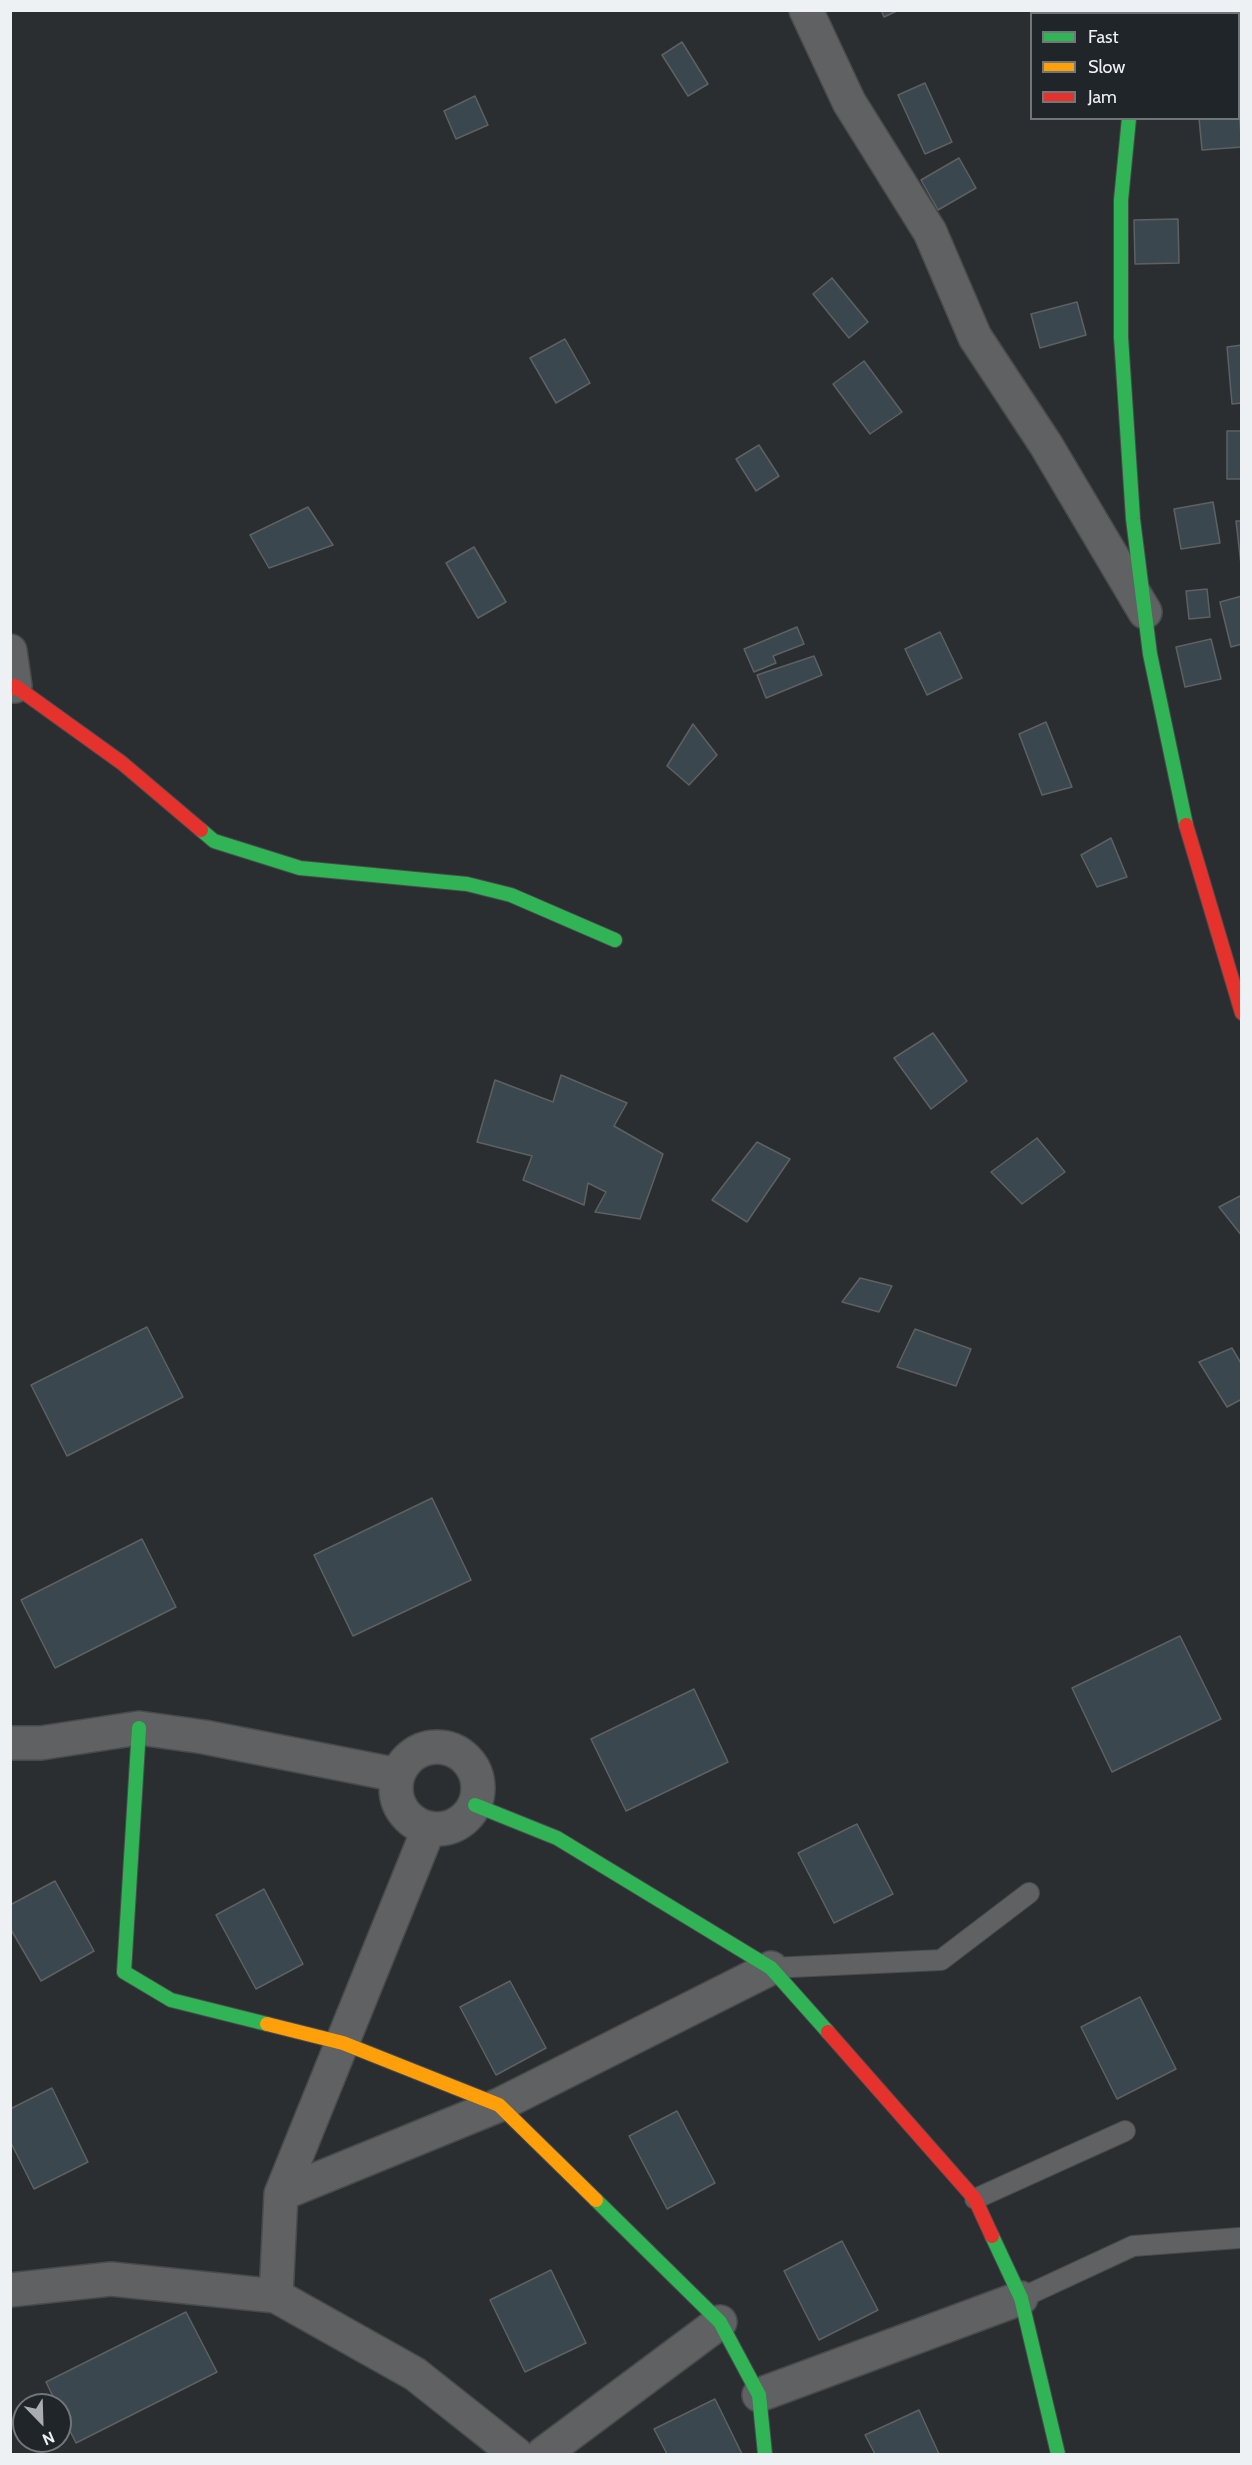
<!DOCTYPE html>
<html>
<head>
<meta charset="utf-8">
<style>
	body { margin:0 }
	#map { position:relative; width:1252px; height:2465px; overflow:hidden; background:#2b2e30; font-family:Cabin,sans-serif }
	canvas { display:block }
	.frame { position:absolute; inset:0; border:12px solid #edf1f3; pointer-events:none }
	.legend { position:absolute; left:1030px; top:12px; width:210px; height:108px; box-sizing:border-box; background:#1f2528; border:2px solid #717779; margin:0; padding:8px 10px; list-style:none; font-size:18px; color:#edf1f3 }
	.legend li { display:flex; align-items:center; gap:12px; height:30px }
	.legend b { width:30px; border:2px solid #717779 }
	.north { position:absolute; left:12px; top:2393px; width:60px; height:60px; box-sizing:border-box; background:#1f2528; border:2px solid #717779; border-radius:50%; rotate:157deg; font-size:16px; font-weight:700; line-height:24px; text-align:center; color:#edf1f3 }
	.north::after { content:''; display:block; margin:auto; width:21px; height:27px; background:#a9adaf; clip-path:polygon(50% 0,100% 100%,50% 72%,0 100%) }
</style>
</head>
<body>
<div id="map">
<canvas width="1252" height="2465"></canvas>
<div class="frame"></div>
<ul class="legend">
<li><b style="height:8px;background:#30b455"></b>Fast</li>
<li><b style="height:8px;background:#ff9f0a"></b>Slow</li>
<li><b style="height:8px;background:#e5322d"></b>Jam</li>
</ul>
<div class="north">N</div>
</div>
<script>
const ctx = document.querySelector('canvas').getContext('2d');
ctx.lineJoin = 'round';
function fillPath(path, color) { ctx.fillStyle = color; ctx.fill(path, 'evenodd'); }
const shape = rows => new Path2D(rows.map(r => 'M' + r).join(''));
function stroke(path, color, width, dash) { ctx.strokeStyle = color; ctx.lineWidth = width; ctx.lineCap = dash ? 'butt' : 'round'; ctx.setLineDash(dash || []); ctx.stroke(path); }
const building = shape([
	[881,10,899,10,884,17,881,10],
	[682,42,708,84,688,96,662,55,682,42],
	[925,83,952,142,925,154,898,95,925,83],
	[475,96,488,125,456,139,444,111,475,96],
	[1238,100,1242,147,1202,150,1199,118,1238,118,1238,100],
	[959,158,976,188,938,210,921,180,959,158],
	[1178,219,1179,263,1135,264,1134,220,1178,219],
	[832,278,868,322,849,338,813,294,832,278],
	[1077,302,1086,335,1040,348,1031,314,1077,302],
	[565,339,590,383,556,403,530,358,565,339],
	[1242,345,1242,403,1232,404,1227,347,1242,345],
	[864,361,902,412,870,434,833,384,864,361],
	[1227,431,1242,431,1242,479,1227,479,1227,431],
	[759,445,779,476,756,491,736,459,759,445],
	[1213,502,1220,543,1181,549,1174,509,1213,502],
	[308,507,333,545,269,568,250,535,308,507],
	[1236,521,1242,521,1242,573,1236,521],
	[474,547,506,602,478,618,446,563,474,547],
	[1207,589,1210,617,1189,619,1186,591,1207,589],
	[1242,596,1242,644,1231,647,1220,602,1242,596],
	[797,627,804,644,773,656,776,663,754,672,744,649,797,627],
	[940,632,962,678,927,695,905,649,940,632],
	[1211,639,1221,679,1185,687,1176,647,1211,639],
	[814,656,822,675,766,698,757,675,814,656],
	[1046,722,1072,787,1042,795,1019,734,1046,722],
	[693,724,717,755,689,785,667,766,693,724],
	[1111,838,1127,877,1097,887,1081,855,1111,838],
	[933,1033,967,1081,931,1109,894,1058,933,1033],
	[561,1075,627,1103,614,1126,663,1154,640,1219,595,1212,606,1192,588,1183,584,1205,523,1180,532,1156,477,1142,495,1080,553,1102,561,1075],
	[1037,1138,1065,1172,1022,1204,991,1172,1037,1138],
	[757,1142,790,1159,747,1222,712,1200,757,1142],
	[1242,1195,1242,1236,1219,1207,1242,1195],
	[860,1278,892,1286,879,1312,842,1302,860,1278],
	[147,1327,183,1397,67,1456,31,1385,147,1327],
	[915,1329,971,1349,956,1386,897,1367,915,1329],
	[1232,1348,1242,1365,1242,1399,1227,1407,1199,1362,1232,1348],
	[432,1498,471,1580,353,1636,314,1555,432,1498],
	[142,1539,176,1607,55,1668,21,1600,142,1539],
	[1180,1636,1221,1719,1112,1772,1072,1688,1180,1636],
	[694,1689,728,1762,626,1811,591,1739,694,1689],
	[857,1824,893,1894,834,1923,798,1853,857,1824],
	[55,1881,94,1951,41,1981,10,1928,10,1905,55,1881],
	[264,1889,303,1964,256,1989,216,1915,264,1889],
	[510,1981,546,2048,496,2075,460,2007,510,1981],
	[1140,1997,1176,2069,1117,2099,1081,2027,1140,1997],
	[52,2088,88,2162,34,2189,10,2141,10,2109,52,2088],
	[677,2111,715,2183,667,2209,629,2136,677,2111],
	[842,2241,878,2310,819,2340,784,2271,842,2241],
	[551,2270,586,2343,525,2372,490,2300,551,2270],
	[186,2312,217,2372,76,2443,60,2411,60,2405,57,2405,46,2382,186,2312],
	[715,2399,742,2454,667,2454,654,2429,715,2399],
	[919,2410,939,2454,875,2454,865,2435,919,2410]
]);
fillPath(building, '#3b474e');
stroke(building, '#5e6162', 1.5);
const lane = shape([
	[771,1968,941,1960,1029,1893],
	[975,2199,1125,2131],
	[1021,2298,1133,2246,1239,2238]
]);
const street = shape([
	[806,10,849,102,930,232,975,337,1046,445,1145,612],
	[1137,14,1138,10],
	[10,651,15,686],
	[10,1743,41,1743,139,1728,204,1737,398,1775],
	'396 1788a41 41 0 1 1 82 0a41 41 0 1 1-82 0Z',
	[281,2194,499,2105,771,1968],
	[10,2290,111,2279,276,2296,415,2374,516,2454],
	[276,2296,281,2194,429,1828],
	[759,2395,1021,2298],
	[543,2454,720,2322]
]);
const fast = shape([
	[1129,118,1121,200,1121,337,1133,519,1150,654,1186,825],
	[201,830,214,841,300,868,467,884,511,895,615,940],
	[139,1728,124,1972,171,2000,267,2024],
	[475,1805,557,1838,771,1968,828,2032],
	[596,2200,720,2322,759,2395,765,2454],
	[992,2236,1021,2298,1058,2454]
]);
const slow = shape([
	[267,2024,343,2043,499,2105,596,2200]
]);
const jam = shape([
	[10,689,15,686,122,763,201,830],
	[1186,825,1242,1013],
	[828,2032,975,2199,992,2236]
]);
stroke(lane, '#474b4c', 22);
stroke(street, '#474b4c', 36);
stroke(fast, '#474b4c', 16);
stroke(slow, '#474b4c', 16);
stroke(jam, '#474b4c', 16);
stroke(lane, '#5f6162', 20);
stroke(street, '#5f6162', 33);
stroke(fast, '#30b455', 14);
stroke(slow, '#ff9f0a', 14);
stroke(jam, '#e5322d', 14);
</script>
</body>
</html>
